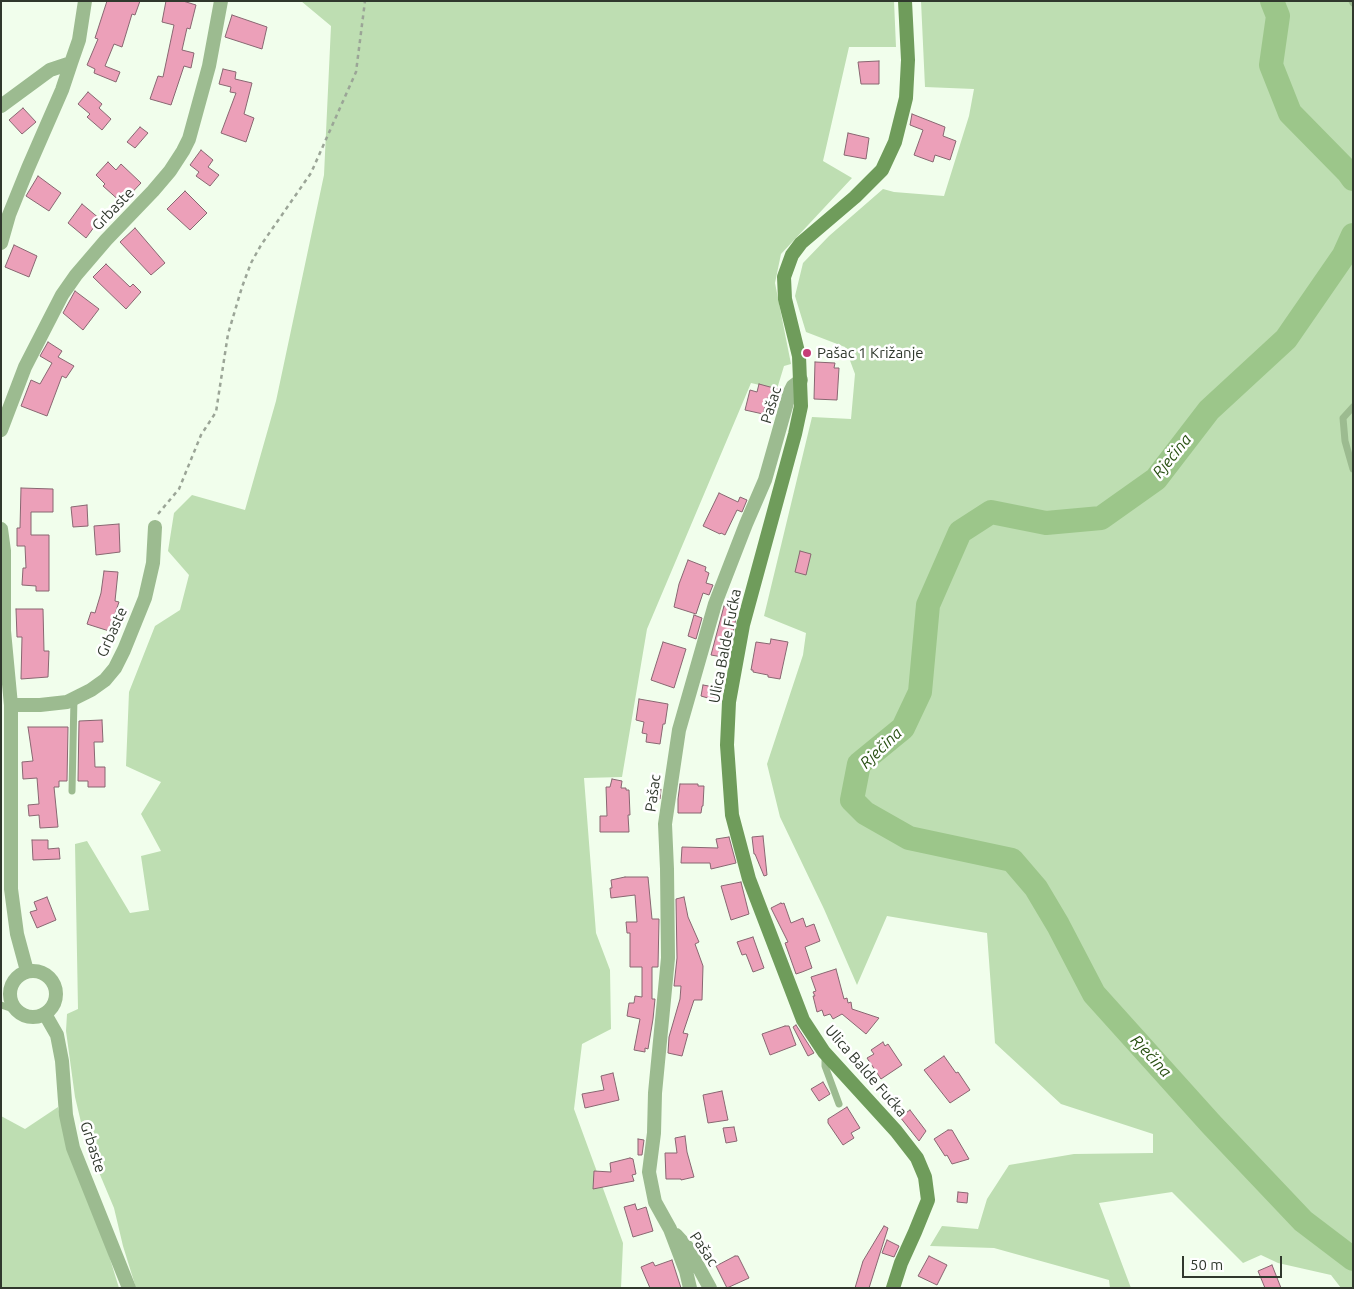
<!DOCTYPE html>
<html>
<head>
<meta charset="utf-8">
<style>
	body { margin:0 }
	#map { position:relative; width:1354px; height:1289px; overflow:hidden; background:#f1feec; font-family:Ubuntu,sans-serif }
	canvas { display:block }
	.frame { position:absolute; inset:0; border:2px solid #30382d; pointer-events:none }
	.scale { position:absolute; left:1182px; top:1256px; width:100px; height:22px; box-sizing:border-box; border:2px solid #30382d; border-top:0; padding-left:6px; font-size:15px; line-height:18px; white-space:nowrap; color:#30382d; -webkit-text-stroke:4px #fff; paint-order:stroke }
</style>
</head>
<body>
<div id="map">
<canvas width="1354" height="1289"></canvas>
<div class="frame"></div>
<div class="scale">50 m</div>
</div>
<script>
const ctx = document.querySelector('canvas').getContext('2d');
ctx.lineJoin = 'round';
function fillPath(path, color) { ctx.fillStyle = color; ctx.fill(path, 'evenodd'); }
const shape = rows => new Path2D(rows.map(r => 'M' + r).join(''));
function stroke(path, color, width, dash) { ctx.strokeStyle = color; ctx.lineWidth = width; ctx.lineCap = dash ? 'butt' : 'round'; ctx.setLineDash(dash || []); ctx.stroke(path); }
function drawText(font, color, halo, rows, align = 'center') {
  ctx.font = font + ' Ubuntu,sans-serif'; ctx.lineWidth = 5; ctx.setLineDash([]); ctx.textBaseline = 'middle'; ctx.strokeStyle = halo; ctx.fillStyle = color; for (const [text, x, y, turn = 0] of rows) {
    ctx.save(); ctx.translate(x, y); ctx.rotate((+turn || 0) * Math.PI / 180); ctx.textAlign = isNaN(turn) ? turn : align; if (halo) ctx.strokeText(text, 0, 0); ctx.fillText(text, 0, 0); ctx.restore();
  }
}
fillPath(shape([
	[301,1,894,1,896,47,849,47,823,161,852,178,781,254,775,283,791,364,784,366,777,389,751,383,647,629,622,777,584,778,596,933,610,970,611,1029,582,1044,574,1109,623,1243,621,1288,136,1288,123,1246,114,1208,85,1139,75,1097,66,1031,67,1014,78,1009,75,844,87,841,130,913,149,910,141,856,161,851,141,814,161,782,126,766,129,692,155,626,180,610,189,575,168,551,174,513,192,495,245,510,276,401,324,175,331,26],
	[921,1,1353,1,1353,1288,1341,1288,1331,1275,1278,1263,1261,1255,1243,1263,1172,1192,1099,1203,1131,1288,1110,1288,1109,1280,994,1248,930,1246,942,1226,978,1229,987,1199,1009,1165,1074,1154,1153,1153,1153,1134,1061,1104,995,1043,987,933,887,916,857,985,824,909,780,817,767,764,803,655,806,633,764,616,812,417,851,419,855,374,845,347,806,332,795,296,803,263,829,236,883,189,894,192,944,196,969,116,974,89,925,87],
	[58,1107,69,1154,107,1249,119,1288,1,1288,1,1116,25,1129]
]), '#bedeb2');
stroke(shape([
	[1272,1,1278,16,1271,65,1290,113,1348,172,1353,179],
	[1353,235,1344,255,1286,339,1209,410,1156,479,1101,518,1046,523,991,512,960,532,928,605,920,692,903,728,859,764,852,800,865,813,909,838,1012,860,1036,888,1058,925,1094,994,1211,1124,1303,1221,1353,1259]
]), '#9cc68a', 24);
const building = shape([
	[107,1,140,1,135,15,132,14,122,47,114,44,105,66,120,72,116,82,94,73,95,69,87,65,98,39,95,38,107,1],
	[166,1,183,1,196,5,190,29,187,28,182,50,194,53,191,68,184,66,171,105,150,99,158,76,163,77,174,25,162,22,166,1],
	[232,15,267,27,262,49,225,37,232,15],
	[879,61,879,84,861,84,858,62,879,61],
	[223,69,236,72,235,79,252,83,244,114,254,118,246,142,221,133,236,93,230,92,231,87,219,84,223,69],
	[88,92,102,104,99,108,111,119,102,130,87,117,90,114,78,104,88,92],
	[23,108,36,122,22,134,9,120,23,108],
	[912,114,945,127,943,136,956,141,950,160,935,155,933,162,914,155,923,130,910,125,912,114],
	[140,127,148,133,135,148,127,142,140,127],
	[848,133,869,138,866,159,844,155,848,133],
	[201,150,213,160,208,167,219,175,210,186,196,176,199,172,190,165,201,150],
	[108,162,116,170,121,164,141,183,122,203,103,186,105,184,96,175,108,162],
	[38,176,61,193,49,211,26,196,38,176],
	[185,191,207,213,190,230,167,209,185,191],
	[82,204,100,219,86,238,68,223,82,204],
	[135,228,165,263,151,275,120,242,135,228],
	[14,245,37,256,29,277,5,267,14,245],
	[106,264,130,287,133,284,141,292,126,309,93,277,106,264],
	[75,291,99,309,83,330,63,313,75,291],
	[48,342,62,351,58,357,74,366,66,378,62,376,47,416,21,406,31,380,40,384,52,363,40,356,48,342],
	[815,362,835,363,834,368,839,368,837,400,814,399,815,362],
	[759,384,781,390,779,400,767,398,763,414,745,410,750,390,757,392,759,384],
	[21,488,53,489,53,512,31,512,31,535,49,535,49,591,36,591,36,586,22,585,23,568,26,568,25,546,17,546,17,528,20,528,21,488],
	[719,493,738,502,740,497,747,500,742,512,737,510,725,535,721,533,720,534,703,526,719,493],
	[87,505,88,526,73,527,71,507,87,505],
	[119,524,120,552,96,555,94,526,119,524],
	[800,551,811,554,806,575,795,572,800,551],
	[688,560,706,567,705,571,709,573,706,583,713,585,709,595,703,593,696,614,674,607,679,584,688,560],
	[104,571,118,572,115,601,119,602,109,631,87,624,91,612,95,613,101,593,104,571],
	[724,606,738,608,728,658,711,655,724,606],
	[16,609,43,609,44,651,49,651,48,677,21,679,22,637,17,637,16,609],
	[694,615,702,618,696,639,688,636,694,615],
	[771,639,788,642,780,679,768,677,768,675,753,672,753,670,751,670,756,642,770,644,771,639],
	[663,642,686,649,674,688,651,680,663,642],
	[703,685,720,688,718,701,701,696,703,685],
	[639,699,668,704,665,724,663,724,660,744,646,742,647,734,642,733,644,722,636,720,639,699],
	[102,720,103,742,94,742,95,767,105,767,105,787,88,787,88,781,78,781,79,721,102,720],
	[28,727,68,727,67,781,59,781,59,787,54,787,58,827,40,828,39,815,29,816,28,805,39,804,37,778,23,779,22,762,33,761,28,727],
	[612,779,622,781,621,788,626,788,626,790,629,790,630,815,628,815,629,832,600,832,600,816,607,816,606,787,610,787,612,779],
	[680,784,698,784,698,786,704,786,703,806,702,806,701,813,678,813,678,799,680,784],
	[651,789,661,789,660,799,650,799,651,789],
	[763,836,767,875,764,876,755,854,754,854,752,837,763,836],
	[729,837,736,863,711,869,710,863,681,863,682,847,718,848,716,839,729,837],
	[32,840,48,840,48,849,59,848,60,859,33,860,32,840],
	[625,877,648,877,652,919,659,919,658,967,652,967,652,999,655,999,653,1019,648,1049,645,1048,645,1052,634,1050,640,1019,627,1016,629,1003,634,1003,635,996,642,997,642,967,630,967,630,933,627,933,626,922,637,922,635,895,611,898,610,888,612,888,611,880,625,877],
	[741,882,749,914,731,920,721,886,741,882],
	[47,897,56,920,37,928,30,912,37,910,34,902,47,897],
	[684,897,688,917,699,942,695,944,703,966,702,1000,694,1000,683,1033,688,1034,682,1056,668,1053,669,1037,680,999,681,986,674,986,677,958,676,899,684,897],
	[781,903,782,904,784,903,791,923,803,918,806,927,814,924,820,941,805,947,812,968,802,972,796,974,785,943,788,942,771,908,781,903],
	[753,937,764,968,753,972,746,954,742,955,737,942,753,937],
	[836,969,844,999,847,998,848,1003,851,1002,852,1009,879,1018,866,1034,842,1014,833,1019,830,1014,824,1016,822,1010,817,1012,813,996,815,996,813,992,816,991,811,977,836,969],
	[796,1025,814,1053,808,1056,793,1027,796,1025],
	[785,1026,789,1026,796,1045,770,1055,762,1034,785,1026],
	[883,1042,885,1046,888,1044,902,1065,881,1079,867,1058,874,1054,871,1050,883,1042],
	[944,1056,956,1073,958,1072,970,1090,950,1103,924,1070,944,1056],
	[613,1073,619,1100,585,1108,582,1094,604,1090,601,1076,613,1073],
	[823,1082,830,1094,819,1101,811,1089,823,1082],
	[722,1091,728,1120,708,1123,703,1095,722,1091],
	[847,1107,860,1128,851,1133,854,1138,843,1145,828,1123,828,1119,847,1107],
	[910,1110,926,1131,919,1141,900,1117,910,1110],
	[734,1127,737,1141,726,1143,723,1128,734,1127],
	[948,1130,952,1130,969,1159,952,1164,947,1155,945,1156,934,1139,948,1130],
	[685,1136,687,1152,694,1177,681,1180,681,1179,666,1179,665,1153,677,1153,675,1138,685,1136],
	[638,1139,644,1140,642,1155,638,1155,638,1139],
	[630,1158,633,1159,636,1174,632,1175,634,1181,593,1189,594,1171,611,1172,610,1163,630,1158],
	[958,1192,968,1193,967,1203,957,1202,958,1192],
	[635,1204,637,1210,646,1207,653,1231,633,1237,624,1207,635,1204],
	[884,1226,888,1228,869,1288,855,1288,863,1261,884,1226],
	[887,1240,899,1246,894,1257,882,1253,887,1240],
	[735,1256,738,1256,749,1278,727,1288,716,1266,735,1256],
	[929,1256,947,1265,937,1285,918,1276,929,1256],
	[672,1260,681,1288,650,1288,641,1267,653,1262,655,1266,672,1260],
	[1272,1265,1281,1288,1265,1288,1258,1271,1272,1265]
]);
fillPath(building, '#eca0b9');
stroke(building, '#886771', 1);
stroke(shape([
	[158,514,179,489,201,435,216,412,228,334,242,287,251,263,261,245,311,173,356,72,365,1]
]), '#9ba597', 2.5, [4, 4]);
stroke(shape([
	[1352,1,1353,3],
	[1353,407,1343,418,1345,441,1353,469],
	[72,791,74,698],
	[1,1005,16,1010],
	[825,1054,825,1066,839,1104]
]), '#9cbb90', 7);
stroke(shape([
	[71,63,79,40,85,1],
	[1,106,50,70,71,63,62,90,28,168,9,215,1,243],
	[1,430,25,367,62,295,76,275,106,240,153,191,170,171,183,151,189,139,209,66,221,1],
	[1,529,4,551,4,631,11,705,11,889,17,934,27,971],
	[11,705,40,705,67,702,91,690,105,680,115,668,124,650,145,598,153,563,155,527],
	'10 994a23 23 0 1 1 46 0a23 23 0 1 1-46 0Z',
	[45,1014,57,1035,62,1061,66,1115,73,1148,129,1288],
	[676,1235,688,1248,710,1288],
	[690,1288,686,1271,670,1229,655,1202,649,1172,654,1133,655,1093,668,958,667,869,665,824,679,730,715,604,746,524,765,480,790,392,793,386,801,380]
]), '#9cbb90', 14);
stroke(shape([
	[893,1288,901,1263,915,1232,928,1200,925,1177,917,1158,896,1131,824,1052,803,1020,749,879,732,815,727,745,729,702,743,625,795,434,801,406,799,356,785,299,784,277,792,255,801,243,855,197,882,170,895,142,906,98,908,60,905,1]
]), '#6f9c5b', 14);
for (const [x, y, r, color] of [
	[807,353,5,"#c63d77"]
]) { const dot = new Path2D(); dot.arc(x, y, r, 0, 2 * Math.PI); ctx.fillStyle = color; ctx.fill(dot); stroke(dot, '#fff', 2); }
drawText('15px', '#30382d', '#fff', [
	["Grbaste",113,209,-46],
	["Pašac",771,405,-73],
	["Grbaste",112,632,-66],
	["Ulica Balde Fućka",725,646,-79],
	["Pašac",653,793,-82],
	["Ulica Balde Fućka",866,1071,49],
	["Grbaste",93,1147,72],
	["Pašac",704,1249,56]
]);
drawText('15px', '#30382d', '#fff', [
	["Pašac 1 Križanje",817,353]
], 'left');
drawText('italic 16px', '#295013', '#fff', [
	["Rječina",1172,456,-51],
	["Rječina",881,748,-44],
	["Rječina",1151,1056,47]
]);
</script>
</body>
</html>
